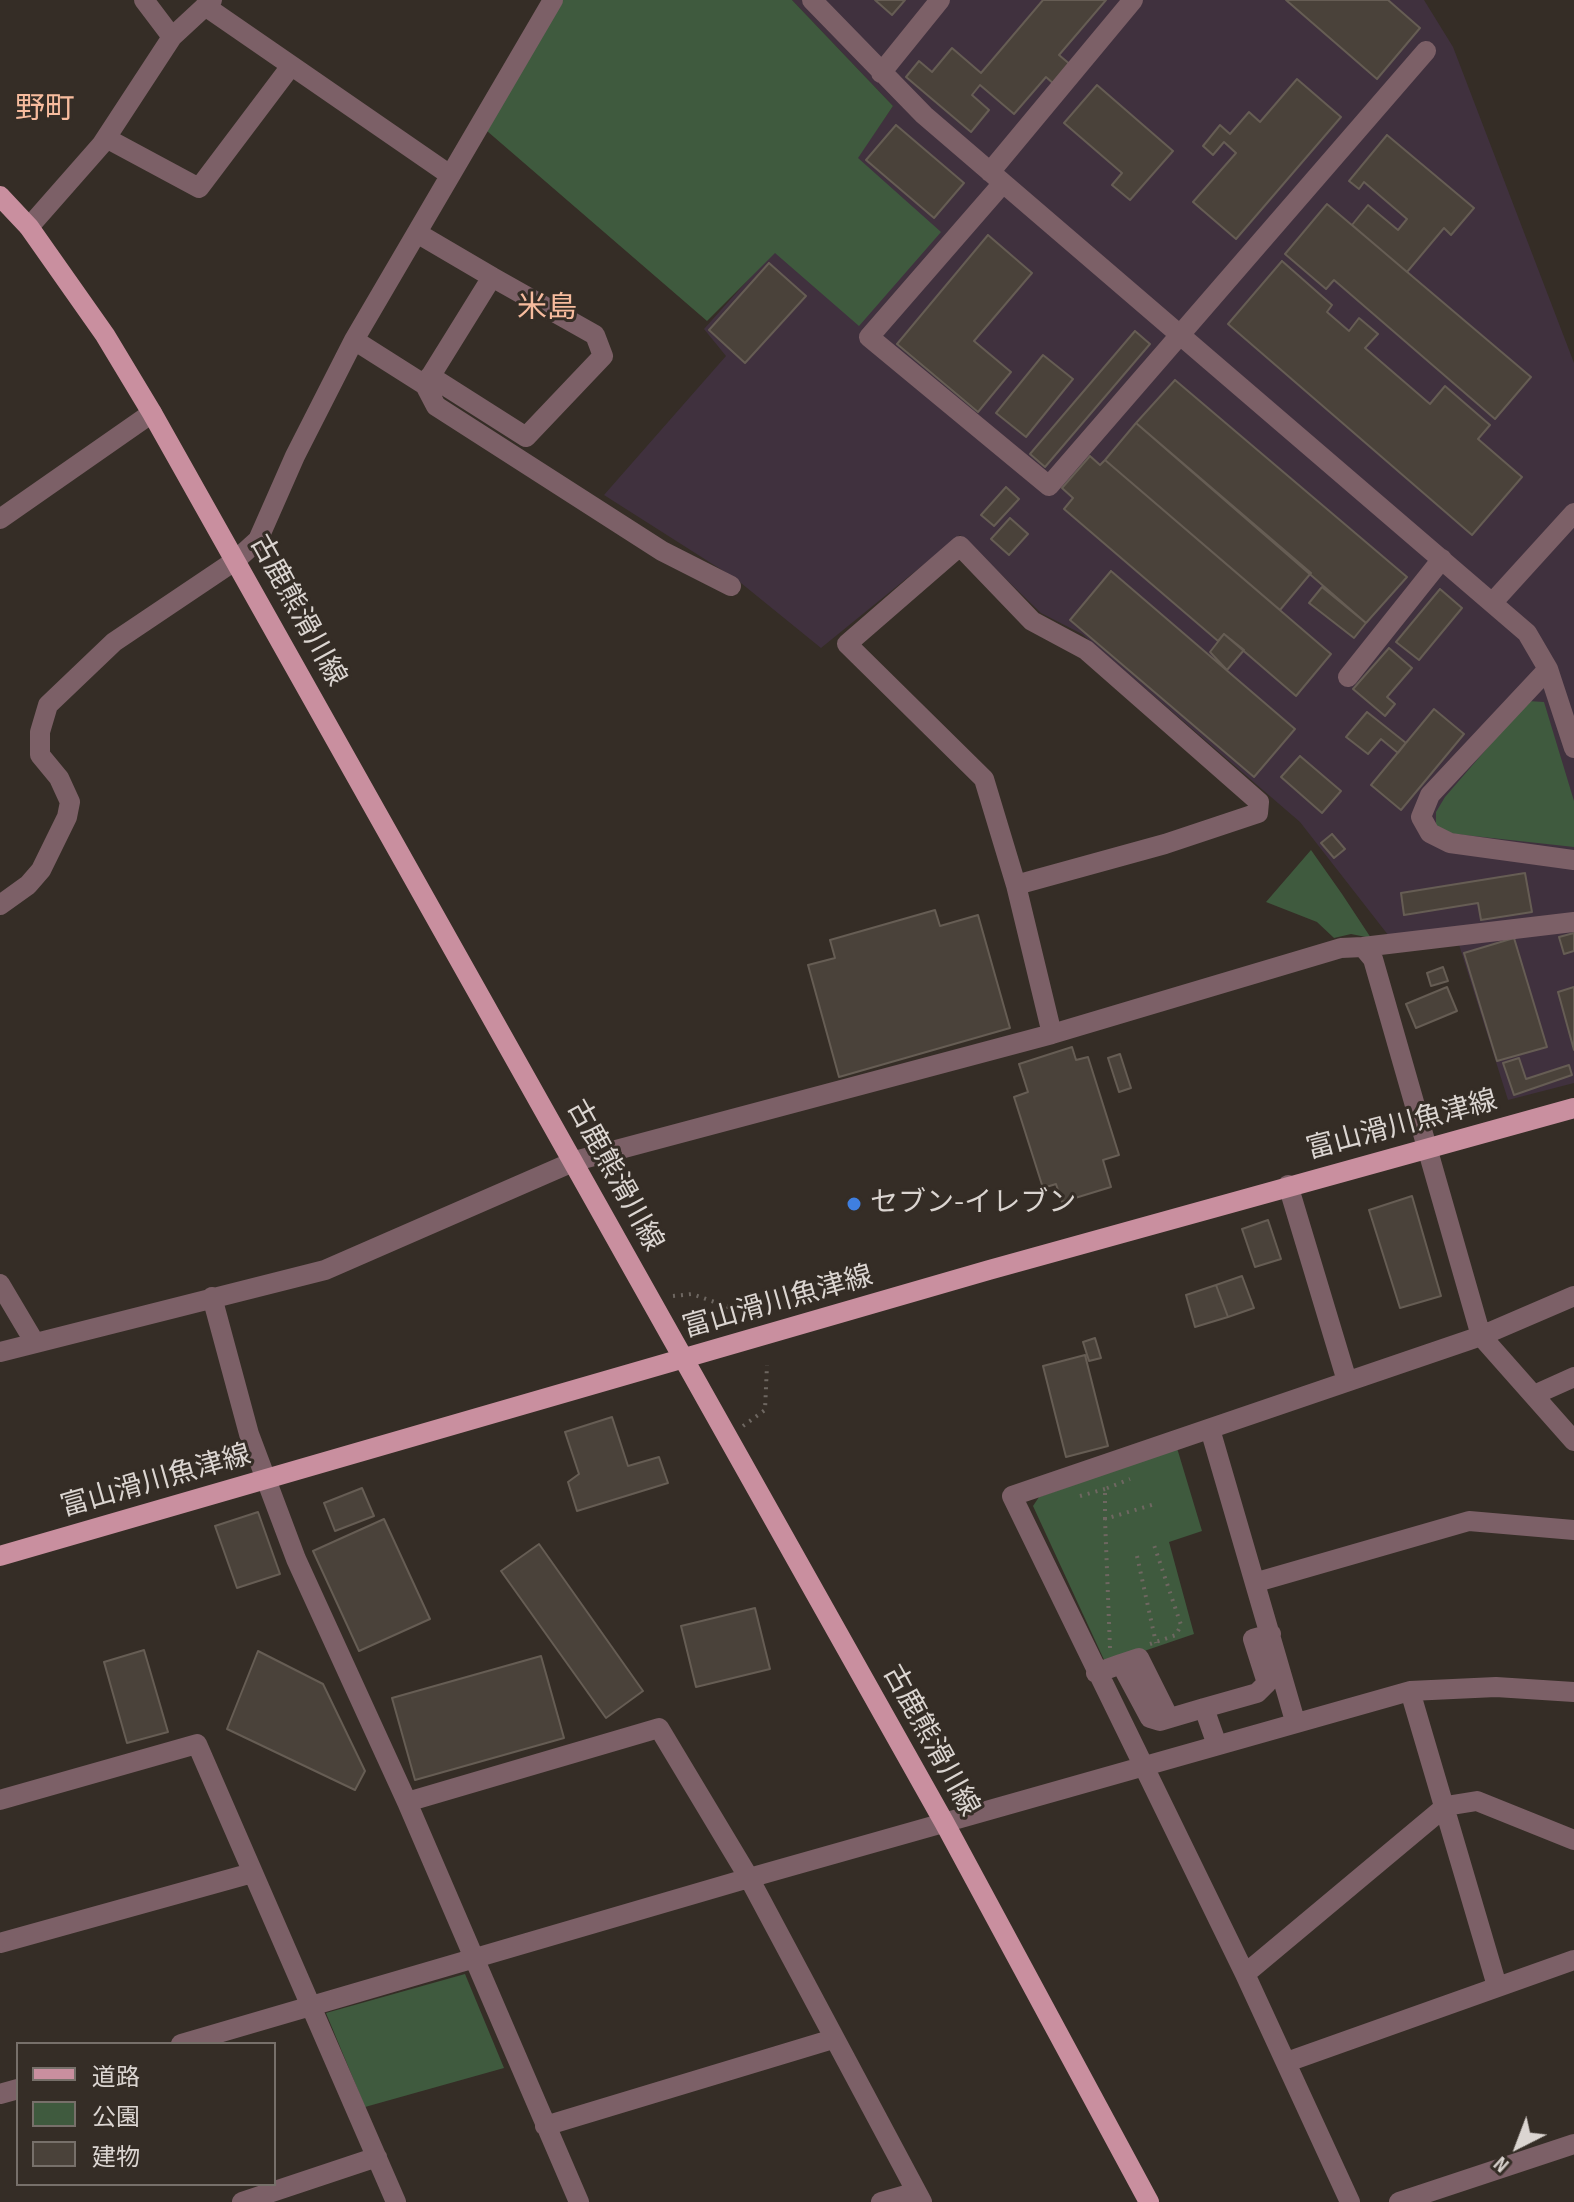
<!DOCTYPE html>
<html>
<head>
<meta charset="utf-8">
<style>
	body { margin:0 }
	#map { position:relative; width:1574px; height:2202px; overflow:hidden; background:#352d26; font-family:"Sofia Sans Condensed","Noto Sans JP",sans-serif }
	canvas { display:block }
	.legend { position:absolute; left:16px; top:2042px; width:260px; height:144px; box-sizing:border-box; background:#352d26; border:2px solid #77706a; margin:0; padding:10px 14px; list-style:none; font-size:24px; color:#dbd5d1 }
	.legend li { display:flex; align-items:center; gap:16px; height:40px }
	.legend b { width:40px; border:2px solid #77706a }
	.north { position:absolute; left:1478px; top:2106px; width:80px; height:80px; -webkit-text-stroke:6px #352d26; paint-order:stroke; rotate:222deg; font-size:22px; font-weight:700; line-height:32px; text-align:center; color:#dbd5d1 }
	.north::after { content:''; display:block; margin:auto; width:28px; height:36px; background:#dbd5d1; clip-path:polygon(50% 0,100% 100%,50% 72%,0 100%) }
</style>
</head>
<body>
<div id="map">
<canvas width="1574" height="2202"></canvas>
<ul class="legend">
<li><b style="height:10px;background:#c98f9f"></b>道路</li>
<li><b style="height:22px;background:#3f5a3e"></b>公園</li>
<li><b style="height:22px;background:#4a423a"></b>建物</li>
</ul>
<div class="north">N</div>
</div>
<script>
const ctx = document.querySelector('canvas').getContext('2d');
ctx.lineJoin = 'round';
function fillPath(path, color) { ctx.fillStyle = color; ctx.fill(path, 'evenodd'); }
const shape = rows => new Path2D(rows.map(r => 'M' + r).join(''));
function stroke(path, color, width, dash) { ctx.strokeStyle = color; ctx.lineWidth = width; ctx.lineCap = dash ? 'butt' : 'round'; ctx.setLineDash(dash || []); ctx.stroke(path); }
function drawText(font, color, halo, rows, align = 'center') {
  ctx.font = font + ' "Sofia Sans Condensed","Noto Sans JP",sans-serif'; ctx.lineWidth = 6; ctx.setLineDash([]); ctx.textBaseline = 'middle'; ctx.strokeStyle = halo; ctx.fillStyle = color; for (const [text, x, y, turn = 0] of rows) {
    ctx.save(); ctx.translate(x, y); ctx.rotate((+turn || 0) * Math.PI / 180); ctx.textAlign = isNaN(turn) ? turn : align; if (halo) ctx.strokeText(text, 0, 0); ctx.fillText(text, 0, 0); ctx.restore();
  }
}
fillPath(shape([
	[792,0,1424,0,1453,47,1574,363,1574,1083,1508,1100,1455,932,1392,940,1300,822,1082,634,1041,613,960,535,821,648,736,579,604,495,726,356,704,329,857,158,893,106]
]), '#40313e');
fillPath(shape([
	[562,0,792,0,893,106,858,158,941,232,859,326,775,253,707,321,487,131],
	[1528,701,1544,702,1574,801,1574,847,1446,833,1436,825,1436,812,1445,797],
	[1311,850,1342,894,1371,938,1351,934,1334,938,1317,922,1266,902],
	[1177,1448,1202,1531,1169,1542,1194,1634,1106,1664,1033,1506,1039,1497],
	[465,1974,504,2068,365,2107,326,2013]
]), '#3f5a3e');
const building = shape([
	[875,0,905,0,892,15,875,0],
	[1043,0,1106,0,1059,55,1072,66,1055,85,1046,77,1014,114,980,85,972,95,989,110,971,132,906,77,919,61,932,72,952,48,981,73,1043,0],
	[1286,0,1388,0,1420,28,1377,79,1286,0],
	[1297,79,1341,117,1236,239,1193,202,1236,153,1224,142,1213,155,1203,146,1220,125,1230,134,1249,112,1260,122,1297,79],
	[1097,85,1173,151,1130,200,1112,185,1122,173,1064,123,1097,85],
	[896,125,964,183,934,218,866,160,896,125],
	[1387,135,1474,208,1451,235,1444,228,1407,272,1352,225,1368,205,1398,230,1407,219,1364,182,1359,189,1349,181,1387,135],
	[1327,204,1531,377,1495,419,1334,280,1326,289,1285,254,1327,204],
	[988,235,1032,273,974,341,1011,372,978,412,897,344,988,235],
	[1282,261,1332,305,1327,312,1349,331,1359,318,1378,334,1365,348,1430,404,1445,386,1490,425,1478,439,1522,477,1472,535,1228,324,1282,261],
	[769,263,806,296,745,363,709,330,769,263],
	[1135,331,1150,344,1045,467,1030,454,1135,331],
	[1043,355,1073,379,1026,437,996,413,1043,355],
	[1175,380,1407,577,1366,623,1136,423,1175,380],
	[1136,423,1311,573,1280,610,1105,460,1136,423],
	[1090,456,1100,465,1105,460,1331,654,1296,696,1224,634,1218,641,1064,509,1073,498,1062,488,1090,456],
	[1006,487,1019,499,994,526,981,515,1006,487],
	[1010,518,1028,534,1009,555,991,539,1010,518],
	[1111,571,1295,729,1254,777,1070,620,1111,571],
	[1322,587,1366,623,1354,638,1309,603,1322,587],
	[1440,589,1462,608,1419,660,1396,642,1440,589],
	[1224,634,1244,650,1227,670,1210,652,1224,634],
	[1389,648,1412,668,1387,697,1395,704,1385,716,1353,689,1389,648],
	[1434,709,1464,734,1401,810,1371,785,1434,709],
	[1367,712,1406,743,1398,753,1381,739,1368,754,1346,737,1367,712],
	[1300,756,1341,791,1322,813,1281,777,1300,756],
	[1332,834,1345,849,1334,858,1321,843,1332,834],
	[1525,873,1532,912,1481,920,1478,903,1404,915,1401,893,1525,873],
	[935,910,940,926,978,915,1010,1028,839,1077,808,965,835,958,830,940,935,910],
	[1574,933,1574,951,1564,954,1559,937,1574,933],
	[1514,938,1547,1047,1497,1061,1464,953,1514,938],
	[1443,967,1448,981,1431,986,1427,973,1443,967],
	[1447,987,1457,1011,1416,1028,1406,1004,1447,987],
	[1574,987,1574,1050,1558,992,1574,987],
	[1072,1047,1076,1060,1088,1057,1119,1155,1103,1160,1111,1187,1062,1202,1056,1184,1043,1188,1014,1097,1028,1092,1019,1064,1072,1047],
	[1120,1054,1131,1088,1119,1092,1108,1058,1120,1054],
	[1519,1058,1526,1079,1569,1065,1572,1075,1514,1095,1503,1063,1519,1058],
	[1412,1196,1441,1296,1400,1308,1369,1210,1412,1196],
	[1268,1220,1281,1259,1255,1267,1242,1229,1268,1220],
	[1242,1276,1254,1308,1228,1317,1216,1285,1242,1276],
	[1216,1285,1228,1317,1195,1327,1186,1295,1216,1285],
	[1095,1338,1101,1358,1089,1361,1083,1342,1095,1338],
	[1085,1355,1108,1446,1066,1457,1043,1366,1085,1355],
	[612,1417,628,1466,659,1457,668,1483,577,1511,568,1482,579,1474,565,1432,612,1417],
	[362,1488,374,1516,335,1531,324,1503,362,1488],
	[258,1512,280,1574,237,1588,215,1526,258,1512],
	[384,1519,430,1619,359,1651,313,1551,384,1519],
	[539,1544,643,1691,606,1718,501,1571,539,1544],
	[755,1608,770,1669,696,1687,681,1626,755,1608],
	[144,1650,168,1732,127,1743,104,1662,144,1650],
	[258,1651,323,1684,365,1771,355,1790,227,1729,258,1651],
	[541,1656,564,1738,415,1780,392,1698,541,1656]
]);
fillPath(building, '#4a423a');
stroke(building, '#665d54', 2);
stroke(shape([
	[673,1296,692,1294,737,1310],
	[743,1426,765,1410,767,1365],
	[1080,1496,1105,1489],
	[1105,1519,1105,1489,1130,1479],
	[1137,1556,1156,1643],
	[1150,1644,1176,1635,1181,1625,1154,1545],
	[1110,1648,1105,1519,1155,1504]
]), '#6e6761', 4, [2, 6]);
stroke(shape([
	[144,0,172,37],
	[812,0,924,115,1527,633,1548,669,1574,748],
	[205,6,450,175],
	[881,73,940,0],
	[106,138,199,188,291,66],
	[990,172,1133,0],
	[1003,183,869,337,1049,486,1426,51],
	[29,227,102,144,172,37,212,0],
	[354,340,425,385,492,277,417,233],
	[430,376,526,437,603,356,595,335,492,277],
	[425,385,436,406,662,551,731,586],
	[0,519,152,413],
	[1493,602,1574,513],
	[1548,669,1430,795,1421,817,1430,833,1450,843,1574,860],
	[1348,677,1442,559],
	[1016,885,1165,844,1258,813,1259,802,1086,650,1032,621,960,546,847,644,984,779,1016,885,1052,1034],
	[0,905,28,885,41,870,67,817,70,802,59,778,40,755,40,732,48,705,114,642,236,560,258,540,295,456,354,340,553,0],
	[1363,947,1574,922],
	[1288,1185,1347,1381],
	[0,1284,35,1343],
	[212,1297,249,1434,296,1559,407,1802,579,2202],
	[0,1352,325,1270,575,1161,1052,1034,1341,948,1363,947,1373,959,1481,1336,1574,1441],
	[1534,1395,1574,1377],
	[1210,1429,1295,1721],
	[1257,1582,1469,1521,1574,1530],
	[1121,1664,1139,1658,1169,1718],
	[1096,1673,1121,1664,1150,1718,1160,1721,1204,1708],
	[1410,1691,1497,1986],
	[1217,1745,1204,1708,1257,1693,1267,1683,1253,1639,1271,1634],
	[0,1800,197,1744,396,2202],
	[407,1802,659,1728,749,1878,922,2202],
	[0,1943,252,1873],
	[1245,1974,1446,1806,1477,1801,1574,1840],
	[181,2044,749,1878,1410,1691,1496,1687,1574,1692],
	[1287,2062,1574,1960],
	[0,2094,18,2089],
	[545,2126,833,2039],
	[242,2202,377,2157],
	[881,2202,916,2192],
	[1350,2202,1245,1974,1012,1496,1481,1336,1574,1296],
	[1399,2202,1574,2144]
]), '#7c6067', 20);
stroke(shape([
	[0,196,29,227,105,335,152,413,944,1822,1149,2202],
	[0,1556,989,1270,1574,1108]
]), '#c98f9f', 20);
for (const [x, y, r, color] of [
	[854,1204,8,"#3f7fe0"]
]) { const dot = new Path2D(); dot.arc(x, y, r, 0, 2 * Math.PI); ctx.fillStyle = color; ctx.fill(dot); stroke(dot, '#352d26', 3); }
drawText('28px', '#dbd5d1', '#352d26', [
	["古鹿熊滑川線",297,611,61],
	["富山滑川魚津線",1402,1126,-15],
	["古鹿熊滑川線",614,1176,61],
	["富山滑川魚津線",778,1303,-16],
	["富山滑川魚津線",156,1482,-16],
	["古鹿熊滑川線",930,1741,61]
]);
drawText('28px', '#dbd5d1', '#352d26', [
	["セブン-イレブン",870,1204]
], 'left');
drawText('30px', '#f7bc9e', '#352d26', [
	["野町",45,110],
	["米島",547,309]
]);
</script>
</body>
</html>
